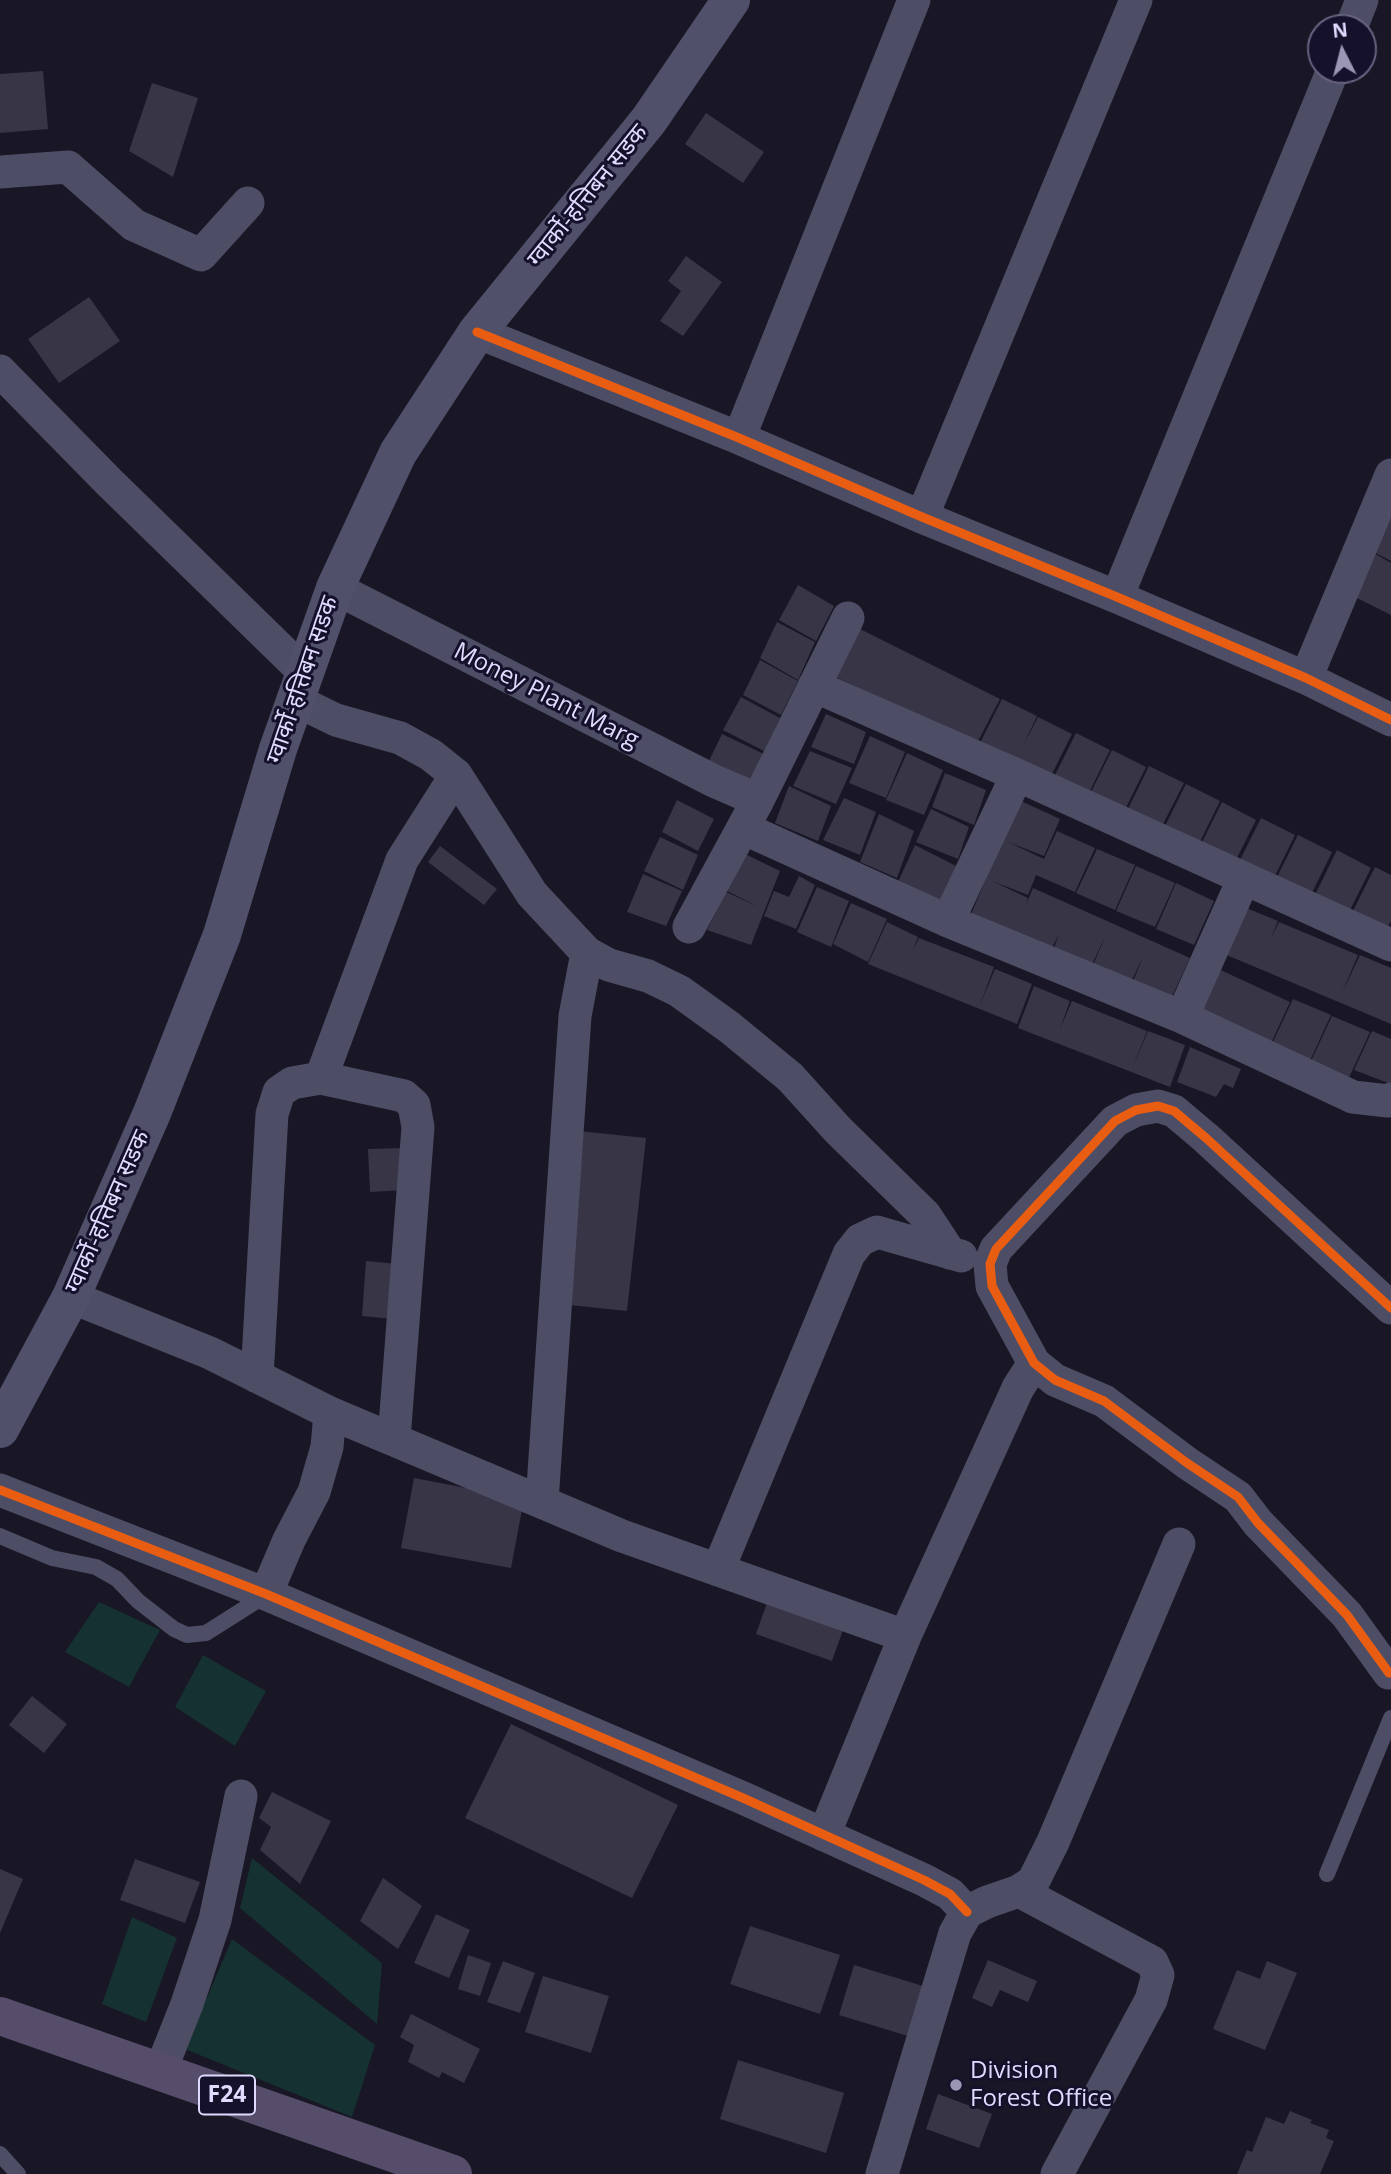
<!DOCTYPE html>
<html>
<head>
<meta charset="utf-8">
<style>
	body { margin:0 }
	#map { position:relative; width:1391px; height:2174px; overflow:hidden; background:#191725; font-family:"Open Sans",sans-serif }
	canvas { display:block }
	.north { position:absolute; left:1307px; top:14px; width:70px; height:70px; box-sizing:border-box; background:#15112b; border:2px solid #666280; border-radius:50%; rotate:354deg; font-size:19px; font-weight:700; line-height:28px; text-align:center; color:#dfdbff }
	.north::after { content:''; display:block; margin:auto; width:24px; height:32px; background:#9a96b3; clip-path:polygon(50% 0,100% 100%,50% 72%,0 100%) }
</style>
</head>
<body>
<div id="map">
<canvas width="1391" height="2174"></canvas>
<div class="north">N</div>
</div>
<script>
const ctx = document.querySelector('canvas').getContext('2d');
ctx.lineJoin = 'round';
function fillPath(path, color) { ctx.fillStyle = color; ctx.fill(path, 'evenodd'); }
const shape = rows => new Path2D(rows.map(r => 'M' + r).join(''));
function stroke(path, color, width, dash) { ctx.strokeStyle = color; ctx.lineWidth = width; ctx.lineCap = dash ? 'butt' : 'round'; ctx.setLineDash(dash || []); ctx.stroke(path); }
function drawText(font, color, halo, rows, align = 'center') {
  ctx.font = font + ' "Open Sans","Noto Sans Devanagari",sans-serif'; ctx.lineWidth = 6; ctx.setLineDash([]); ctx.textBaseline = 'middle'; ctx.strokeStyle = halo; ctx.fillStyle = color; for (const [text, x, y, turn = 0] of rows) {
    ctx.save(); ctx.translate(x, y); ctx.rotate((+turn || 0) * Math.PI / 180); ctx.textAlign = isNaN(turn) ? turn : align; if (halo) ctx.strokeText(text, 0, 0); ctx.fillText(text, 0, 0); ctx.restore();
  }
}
fillPath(shape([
	[99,1602,160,1630,129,1687,65,1652],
	[203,1655,266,1691,235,1746,175,1707],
	[252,1858,382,1963,377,2024,240,1908],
	[132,1917,177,1938,146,2022,102,2004],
	[232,1939,375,2045,352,2117,185,2049]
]), '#153131');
fillPath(shape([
	[43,71,48,129,0,133,0,74],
	[152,83,198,98,173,177,129,151],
	[706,113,764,152,743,183,685,144],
	[686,256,722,282,683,336,660,321,681,291,668,281],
	[89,297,120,341,59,383,28,339],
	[1391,517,1391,561,1374,552],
	[1374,553,1391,563,1391,615,1353,596],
	[798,585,834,606,816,641,779,620],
	[777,622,815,642,798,680,760,658],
	[860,629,1000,699,975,747,836,677],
	[760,660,798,681,781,715,743,695],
	[741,697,780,718,764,751,723,730],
	[1002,699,1037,716,1023,746,1038,717,1072,734,1048,782,978,747],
	[826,714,866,732,854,764,811,747],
	[1076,733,1110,750,1086,799,1052,781],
	[722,734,764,754,747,790,705,769],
	[870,736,905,752,886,798,849,783],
	[1112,750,1146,767,1122,816,1088,798],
	[810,751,852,768,836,804,793,786],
	[907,753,943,770,924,815,886,800],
	[1149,766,1184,783,1159,832,1125,815],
	[945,773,986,790,974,825,932,807],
	[1186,784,1220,801,1196,850,1162,832],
	[789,786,831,806,818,841,775,823],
	[844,798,876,812,860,855,823,840],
	[677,800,714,819,698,851,662,832],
	[1019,800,1060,819,1044,856,1008,842,1044,859,1057,831,1095,848,1075,892,1036,875,1028,895,992,881,1028,898,1025,907,1033,888,1190,958,1169,1003,1131,986,1143,957,1130,984,1092,968,1106,934,1091,967,1053,951,1059,934,1051,950,970,917],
	[1222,802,1256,820,1232,868,1198,850],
	[931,809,969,827,958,859,916,842],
	[879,814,914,831,897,878,860,862],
	[1261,818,1295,835,1271,884,1237,866],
	[1298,835,1332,852,1308,901,1274,883],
	[660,837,698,855,683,890,644,871],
	[915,845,956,866,940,903,897,884],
	[440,846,497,889,484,905,428,862],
	[1097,849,1135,865,1115,910,1076,893],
	[1337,850,1371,868,1347,916,1313,899],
	[741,852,780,871,751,945,707,930,726,892,759,907,727,891],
	[1136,866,1175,883,1155,927,1116,911],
	[1375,867,1391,875,1391,921,1385,932,1351,915],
	[643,874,682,891,666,926,627,912],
	[799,876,815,885,796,929,764,916,774,891,789,897],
	[1176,883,1214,901,1194,945,1156,929],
	[817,887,849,901,831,947,797,932],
	[851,903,887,919,868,962,833,944],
	[1239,905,1278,921,1271,938,1279,922,1358,955,1342,993,1360,955,1391,968,1391,1024,1217,951],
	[887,922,918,937,913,951,919,938,994,967,980,1005,995,969,1032,984,1017,1024,868,964],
	[1214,967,1290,1002,1267,1052,1192,1015],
	[1034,986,1070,1001,1060,1029,1072,1001,1147,1031,1132,1069,1148,1031,1185,1045,1170,1087,1018,1028],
	[1293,999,1331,1015,1308,1065,1271,1046],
	[1332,1016,1370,1032,1347,1082,1310,1063],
	[1372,1031,1391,1039,1391,1084,1354,1070],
	[1190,1047,1241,1069,1233,1088,1224,1084,1216,1097,1177,1082],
	[579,1131,646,1138,627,1311,560,1304],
	[405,1148,406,1190,370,1192,368,1149],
	[366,1261,398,1264,393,1319,362,1316],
	[414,1478,524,1499,511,1568,401,1548],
	[768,1600,844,1627,832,1661,756,1634],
	[32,1696,67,1724,44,1753,9,1725],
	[511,1724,678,1805,632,1898,465,1818],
	[272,1792,331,1821,300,1884,260,1850,271,1827,259,1818],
	[135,1859,200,1882,185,1923,120,1900],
	[0,1869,23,1879,0,1933],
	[383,1878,422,1906,398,1949,360,1921],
	[436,1914,470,1930,449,1978,414,1963],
	[750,1926,840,1955,820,2014,730,1984],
	[468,1955,491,1963,480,1996,458,1989],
	[988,1960,1037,1981,1028,2002,1000,1990,992,2007,972,1998],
	[503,1961,535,1973,520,2013,487,2002],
	[1267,1961,1297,1973,1265,2050,1213,2029,1237,1970,1260,1979],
	[854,1965,923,1986,908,2036,839,2015],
	[543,1976,609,1996,591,2053,525,2032],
	[411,2014,480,2049,464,2083,442,2072,439,2078,408,2062,414,2045,400,2037],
	[738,2060,844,2093,826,2153,720,2119],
	[938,2094,992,2114,979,2148,926,2129],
	[1290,2111,1312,2120,1310,2123,1329,2130,1326,2138,1334,2141,1320,2174,1237,2174,1247,2150,1252,2152,1266,2117,1284,2124]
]), '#383546');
stroke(shape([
	[0,1536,52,1558,96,1567,117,1579,138,1601,174,1629,187,1635,206,1633,266,1595],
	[1327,1874,1391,1718],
	[0,2154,18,2174]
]), '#4d4d65', 16);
stroke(shape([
	[1351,28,1362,0],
	[0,172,68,167,134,225,201,255,248,203],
	[477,332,739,438,922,517,1117,597,1306,678,1391,720],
	[0,371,109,482,305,673],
	[739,438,914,0],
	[922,517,1136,0],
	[335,588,714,781,758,800],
	[1117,597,1333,70],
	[1306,678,1391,475],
	[814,686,1017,775,1391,945],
	[295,700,336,720,400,738,431,755,456,775,532,894,587,953,609,965,648,976,679,991,729,1027,790,1077,838,1130,925,1215,950,1253],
	[743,828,948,921,1182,1017,1353,1097,1388,1101,1391,1099],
	[948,921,1017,775],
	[689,927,758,800,848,618],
	[1182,1017,1244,878],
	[321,1078,402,860,456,775],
	[71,1297,210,1353,330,1413,622,1536,905,1636],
	[1391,1308,1206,1138,1174,1111,1158,1106,1136,1110,1115,1121,996,1249,990,1264,992,1286,1034,1363,1055,1380,1104,1401,1187,1463,1238,1497,1258,1523,1347,1615,1389,1673,1391,1673],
	[257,1377,272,1114,279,1092,292,1083,321,1078,404,1096,414,1105,418,1127,394,1439],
	[0,1490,266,1594,743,1798,924,1880,950,1894,967,1912],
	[542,1502,575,1016,587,953],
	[718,1570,849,1254,860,1240,877,1232,961,1256],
	[266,1594,289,1540,314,1492,327,1447,330,1413],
	[824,1835,905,1636,1018,1388,1034,1363],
	[1019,1891,1152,1962,1158,1975,1151,2000,1057,2174],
	[160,2072,187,2004,215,1920,241,1796],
	[882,2174,955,1933,967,1912,987,1902,1019,1891,1033,1882,1053,1842,1179,1544]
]), '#4d4d65', 33);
stroke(shape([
	[0,1429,71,1297,152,1113,222,935,278,749,335,588,398,453,477,332,649,120,731,0]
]), '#50506b', 38);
stroke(shape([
	[0,2016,453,2174]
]), '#564d6a', 38);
stroke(shape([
	[477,332,739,438,922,517,1117,597,1306,678,1391,720],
	[1391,1308,1206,1138,1174,1111,1158,1106,1136,1110,1115,1121,996,1249,990,1264,992,1286,1034,1363,1055,1380,1104,1401,1187,1463,1238,1497,1258,1523,1347,1615,1389,1673,1391,1673],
	[0,1490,266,1594,743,1798,924,1880,950,1894,967,1912]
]), '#e95d12', 9);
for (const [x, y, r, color] of [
	[956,2085,7,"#9a96b3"]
]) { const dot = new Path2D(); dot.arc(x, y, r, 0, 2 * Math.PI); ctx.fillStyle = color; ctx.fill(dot); stroke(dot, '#15112b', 2.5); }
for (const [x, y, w] of [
	[227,2095,56]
]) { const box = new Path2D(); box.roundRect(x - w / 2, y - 19.5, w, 39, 5); ctx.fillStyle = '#15112b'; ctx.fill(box); stroke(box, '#dfdbff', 2); }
drawText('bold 23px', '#dfdbff', null, [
	["F24",227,2095]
]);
drawText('24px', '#dfdbff', '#15112b', [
	["ग्वार्को-हत्तिबन सडक",588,196,-51],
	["ग्वार्को-हत्तिबन सडक",303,680,-71],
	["Money Plant Marg",546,696,27],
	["ग्वार्को-हत्तिबन सडक",108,1212,-66]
]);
drawText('24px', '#dfdbff', '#15112b', [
	["Division",970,2071],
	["Forest Office",970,2099]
], 'left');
</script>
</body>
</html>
